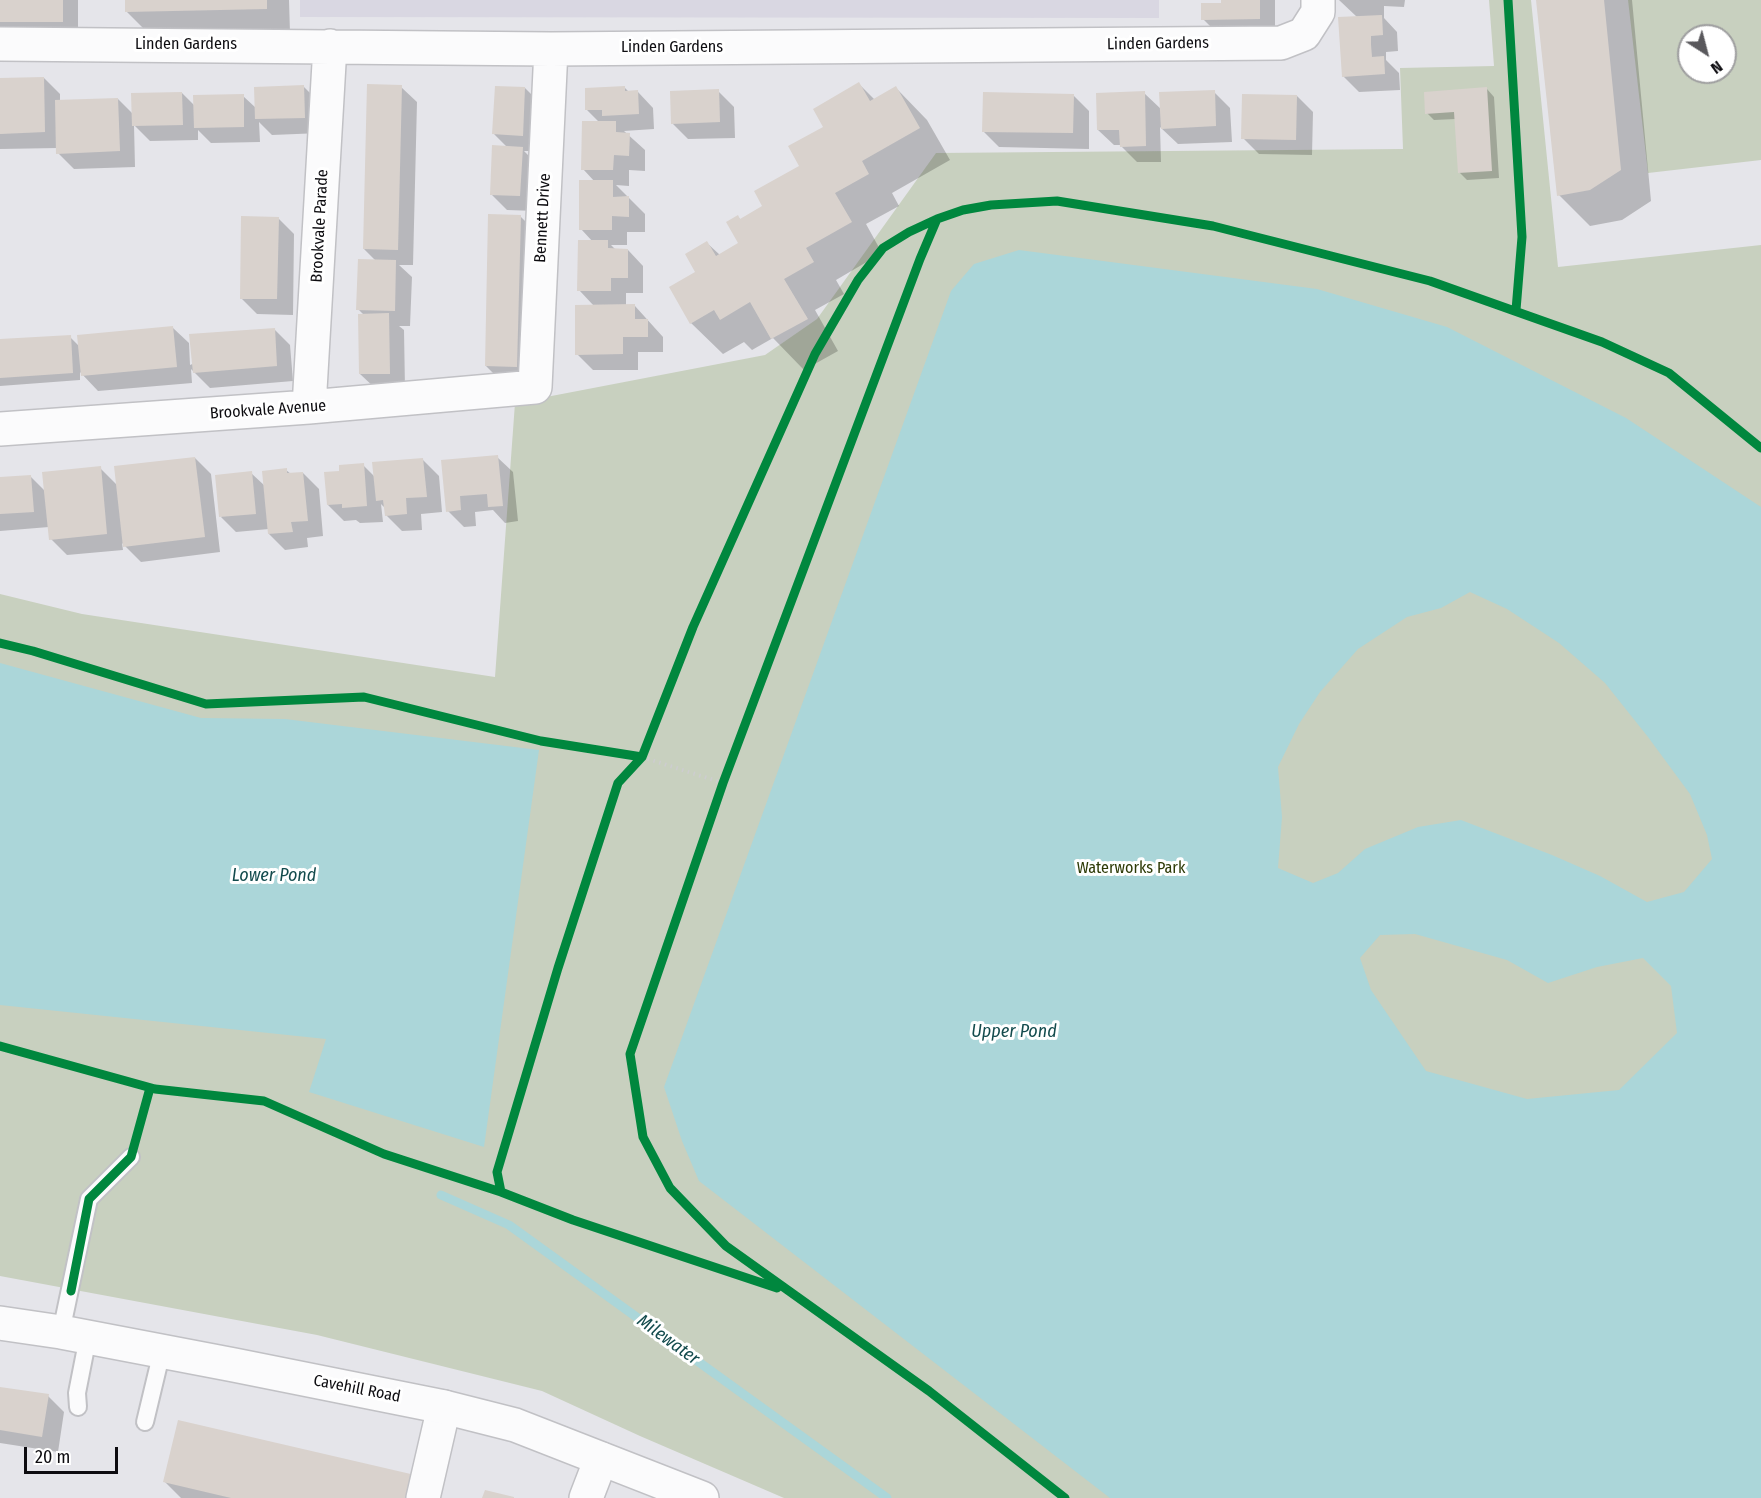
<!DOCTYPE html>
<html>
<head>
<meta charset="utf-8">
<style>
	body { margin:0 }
	#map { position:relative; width:1761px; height:1498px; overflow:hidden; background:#e5e5ea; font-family:"Fira Sans Condensed",sans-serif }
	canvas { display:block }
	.north { position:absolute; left:1677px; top:24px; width:60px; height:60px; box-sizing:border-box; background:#fff; border:2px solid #9e9e9f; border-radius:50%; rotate:144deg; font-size:16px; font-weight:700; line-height:24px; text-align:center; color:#0d0c10 }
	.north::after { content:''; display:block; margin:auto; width:21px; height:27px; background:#59585c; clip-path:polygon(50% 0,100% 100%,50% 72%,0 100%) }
	.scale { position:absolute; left:24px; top:1447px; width:94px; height:27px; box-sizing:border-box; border:3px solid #0d0c10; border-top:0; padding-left:8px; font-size:18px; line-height:21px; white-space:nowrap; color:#0d0c10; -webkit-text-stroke:4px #fff; paint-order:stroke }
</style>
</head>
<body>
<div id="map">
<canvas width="1761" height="1498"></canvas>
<div class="north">N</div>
<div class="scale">20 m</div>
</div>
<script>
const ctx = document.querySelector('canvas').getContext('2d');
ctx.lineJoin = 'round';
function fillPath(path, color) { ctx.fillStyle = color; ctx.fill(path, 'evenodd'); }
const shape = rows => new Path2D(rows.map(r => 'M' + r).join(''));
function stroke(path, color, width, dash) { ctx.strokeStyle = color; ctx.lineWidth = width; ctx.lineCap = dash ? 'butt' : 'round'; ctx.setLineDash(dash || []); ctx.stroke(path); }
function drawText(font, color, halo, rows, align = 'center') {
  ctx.font = font + ' "Fira Sans Condensed",sans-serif'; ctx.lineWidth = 6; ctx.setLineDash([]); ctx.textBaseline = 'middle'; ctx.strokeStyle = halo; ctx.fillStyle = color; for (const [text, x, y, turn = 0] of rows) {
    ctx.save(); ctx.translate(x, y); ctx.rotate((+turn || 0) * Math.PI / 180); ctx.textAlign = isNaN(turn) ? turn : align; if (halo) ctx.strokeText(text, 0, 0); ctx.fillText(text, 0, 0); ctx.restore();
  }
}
fillPath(shape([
	[300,0,1159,0,1159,18,300,17]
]), '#d9d7e2');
fillPath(shape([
	[1489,0,1531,0,1558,267,1761,245,1761,1498,784,1498,640,1436,542,1391,317,1335,0,1276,0,594,82,614,495,677,515,403,765,355,817,319,936,153,1403,149,1400,68,1494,66],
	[1628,0,1761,0,1761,160,1648,173],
	[1689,36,1725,36,1725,72,1689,72]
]), '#c8d0bf');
fillPath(shape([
	[1019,250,1317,289,1447,327,1626,418,1761,507,1761,1498,1110,1498,699,1181,682,1141,664,1087,951,291,974,264],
	[1470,592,1507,609,1559,643,1605,683,1648,737,1690,794,1707,835,1712,859,1684,892,1647,902,1600,876,1552,855,1461,820,1418,827,1365,849,1338,873,1313,883,1278,868,1282,817,1278,767,1299,724,1320,692,1358,649,1407,617,1441,608],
	[1415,934,1507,960,1548,983,1597,967,1643,958,1671,986,1677,1033,1619,1090,1527,1099,1426,1071,1371,990,1360,958,1380,935],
	[0,663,201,718,285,719,539,750,484,1147,309,1092,326,1039,0,1005]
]), '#abd6d9');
fillPath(shape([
	[0,0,78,0,78,37,0,30],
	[126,0,289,0,290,33,150,35,126,11],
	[1222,0,1275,0,1275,34,1219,35,1203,19,1222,4],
	[1339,0,1405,0,1404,7,1384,6,1384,18,1397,32,1398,51,1386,52,1386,60,1399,73,1400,90,1359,92,1343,76,1357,17],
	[1538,0,1632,0,1651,201,1622,220,1590,226,1559,195],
	[44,78,60,94,60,101,118,99,134,115,182,93,195,106,243,96,256,108,304,87,320,103,321,133,272,135,259,122,260,142,211,143,198,130,198,140,150,141,134,125,135,167,74,169,58,153,58,148,0,149,0,79],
	[859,84,875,100,896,88,927,120,950,160,892,193,899,206,866,224,882,253,836,280,844,294,815,310,838,351,804,370,773,338,752,350,744,342,723,354,691,323,697,272,707,243,720,255,740,244,738,217,741,220,764,206,801,166,825,127],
	[401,87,417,102,413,265,399,265,412,277,410,326,399,326,404,330,405,389,376,389,360,374,364,315,358,309,376,261,364,249],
	[525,88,541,104,538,151,524,151,538,165,536,211,507,210,491,194,508,148,494,134],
	[625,88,629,92,638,92,653,108,654,129,624,131,645,150,645,171,629,170,629,186,616,185,645,214,645,232,627,232,627,245,611,245,616,250,628,250,643,266,643,293,626,293,626,306,635,306,663,337,663,352,638,352,638,370,593,370,577,354,594,306,579,290,593,242,581,229,595,182,583,169,599,122,587,110],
	[1487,89,1494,97,1499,178,1467,180,1459,172,1456,119,1434,120,1427,113],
	[718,91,734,107,735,138,688,139,672,123],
	[1214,92,1230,108,1232,142,1178,144,1160,127,1161,162,1137,162,1120,145,1114,145,1098,130,1144,93,1162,110],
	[1073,95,1089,111,1089,149,999,147,983,131],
	[1297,96,1313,112,1312,155,1259,154,1243,138],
	[520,216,536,232,532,382,502,382,486,366],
	[278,218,294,234,293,315,257,314,241,298],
	[173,328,189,343,190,365,274,329,290,345,293,381,210,388,191,369,192,383,98,391,80,372,80,380,0,386,0,341,70,337,80,347],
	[497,457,513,472,518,521,505,523,493,510,475,512,476,526,464,527,448,511,443,462],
	[195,458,211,474,220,552,141,562,122,543,123,550,67,555,51,539,49,527,0,531,0,479,30,476,46,492,100,468,117,485],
	[423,460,439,476,442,512,421,514,422,530,402,531,386,515,386,509,381,504,383,522,360,523,356,520,344,521,328,505,341,472,363,465,375,477],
	[286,470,291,474,303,473,319,489,323,536,307,538,308,547,285,550,269,534,269,529,236,532,221,517,251,473,265,486],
	[0,1388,48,1396,64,1412,58,1452,0,1443],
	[165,1482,429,1498,181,1498]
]), '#0003');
stroke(shape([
	[441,1195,509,1225,887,1498]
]), '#abd6d9', 9);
fillPath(shape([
	[0,0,63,0,63,22,0,22],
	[125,0,267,0,267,9,125,12],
	[1221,0,1260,0,1260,19,1201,20,1201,3,1221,3],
	[1536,0,1604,0,1621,170,1590,190,1557,196],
	[1382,15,1383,35,1371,36,1371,45,1372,57,1384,56,1385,74,1342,77,1338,17],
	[44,77,45,132,0,134,0,78],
	[859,82,870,101,896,86,920,128,862,161,869,174,835,193,852,222,806,248,814,262,784,279,808,319,771,339,750,302,720,320,714,310,690,324,669,287,695,272,685,254,707,241,716,256,738,243,726,222,738,215,740,219,762,206,754,191,799,166,788,146,823,127,813,109],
	[367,84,402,85,398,250,363,249],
	[304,85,305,118,255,119,254,87],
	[495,86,525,87,523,136,492,134],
	[625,86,625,91,638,90,639,114,602,116,602,110,585,110,585,88],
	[1487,87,1492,171,1458,173,1454,112,1425,114,1424,92],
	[719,89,720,122,671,124,670,91],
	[1215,90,1216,126,1161,129,1159,92],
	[1145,91,1146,146,1120,147,1119,130,1097,130,1096,93],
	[182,92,183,125,132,126,131,93],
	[983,92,1074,94,1073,133,982,132],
	[244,94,244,127,194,128,193,95],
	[1242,94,1297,95,1296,140,1241,139],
	[118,98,120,151,56,154,55,100],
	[582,121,616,121,616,132,630,133,629,156,614,155,613,170,581,170],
	[492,145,523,147,520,196,490,195],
	[579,180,613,180,613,197,629,196,629,217,612,216,612,230,579,230],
	[488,214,521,215,517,367,485,366],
	[241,216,279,217,277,299,240,299],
	[578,240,608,240,608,248,628,249,628,278,611,278,611,291,577,291],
	[358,259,396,260,395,311,356,310],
	[635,304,635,319,648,319,648,337,623,337,623,354,575,355,575,305],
	[389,313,390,374,359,374,358,314],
	[173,326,177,367,81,376,77,335],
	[275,328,277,366,193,373,189,334],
	[71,335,73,373,0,378,0,339],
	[498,455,503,506,488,507,487,494,460,496,461,510,446,512,441,460],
	[195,457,205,537,123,547,114,466],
	[423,458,427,497,406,498,407,514,385,516,383,500,376,501,372,462],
	[364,463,367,506,342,508,342,504,327,505,324,472,339,471,339,465],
	[101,466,107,534,49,540,42,472],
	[287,468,287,473,303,472,308,521,291,522,293,532,268,534,262,471],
	[252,471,256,514,219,517,215,475],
	[31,475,34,512,0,514,0,477],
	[0,1387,49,1394,42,1437,0,1430],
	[178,1420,415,1475,410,1498,231,1498,163,1482],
	[485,1490,514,1497,514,1498,482,1498]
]), '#d9d2cd');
const service = shape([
	[61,1332,89,1199,131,1157],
	[78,1407,77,1393,88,1337],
	[145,1422,162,1351]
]);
const minor = shape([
	[0,44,551,49,1281,43,1304,34,1318,12,1318,0],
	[309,407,330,46],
	[0,429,309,407,535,387,551,49],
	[423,1498,444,1407],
	[586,1498,601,1459]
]);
const secondary = shape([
	[0,1323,61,1332,234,1365,444,1407,515,1425,702,1498]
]);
stroke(service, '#c1c1c5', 20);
stroke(minor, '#c1c1c5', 36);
stroke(secondary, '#c1c1c5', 36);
stroke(shape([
	[642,757,723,783]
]), '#cdcdcf', 4, [1.5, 4.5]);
stroke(service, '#fbfbfc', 16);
stroke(minor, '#fbfbfc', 33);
stroke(secondary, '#fbfbfc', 33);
stroke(shape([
	[1508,0,1522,237,1516,310],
	[0,643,33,651,206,704,364,697,541,741,642,757],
	[0,1046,155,1089,264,1101,384,1154,501,1192,573,1220,777,1288],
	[501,1192,497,1172,558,968,618,783,642,757,693,627,815,354,858,280,883,248,909,232,937,219],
	[71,1291,89,1199,131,1157,150,1088],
	[1065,1498,929,1391,726,1246,670,1188,643,1137,630,1054,723,783,920,259,937,219,963,210,991,205,1057,201,1213,226,1430,281,1602,342,1669,373,1761,448]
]), '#00873e', 9);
drawText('16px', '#0d0c10', '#fff', [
	["Linden Gardens",1158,44,-1],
	["Linden Gardens",186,45],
	["Linden Gardens",672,48],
	["Bennett Drive",543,218,-87],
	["Brookvale Parade",320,226,-87],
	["Brookvale Avenue",268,410,-4],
	["Cavehill Road",357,1389,11]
]);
drawText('16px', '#2d3a06', '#fff', [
	["Waterworks Park",1131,869]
]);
drawText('italic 18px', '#134b4d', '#fff', [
	["Lower Pond",274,876],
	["Upper Pond",1014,1032],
	["Milewater",668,1340,36]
]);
</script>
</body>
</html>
